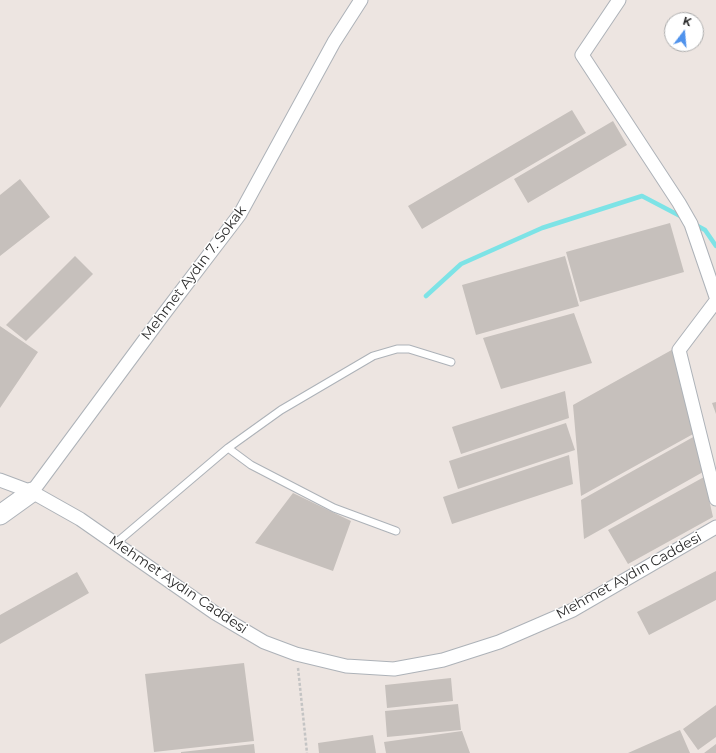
<!DOCTYPE html>
<html>
<head>
<meta charset="utf-8">
<style>
	body { margin:0 }
	#map { position:relative; width:716px; height:753px; overflow:hidden; background:#ede5e1; font-family:Montserrat,sans-serif }
	canvas { display:block }
	.north { position:absolute; left:664px; top:12px; width:40px; height:40px; box-sizing:border-box; background:#fff; border:1px solid #ababab; border-radius:50%; rotate:16deg; font-size:11px; font-weight:700; line-height:16px; text-align:center; color:#2d2d2d }
	.north::after { content:''; display:block; margin:auto; width:14px; height:18px; background:#4f92ec; clip-path:polygon(50% 0,100% 100%,50% 72%,0 100%) }
</style>
</head>
<body>
<div id="map">
<canvas width="716" height="753"></canvas>
<div class="north">K</div>
</div>
<script>
const ctx = document.querySelector('canvas').getContext('2d');
ctx.lineJoin = 'round';
const shape = rows => new Path2D(rows.map(r => 'M' + r).join(''));
function stroke(path, color, width, dash) { ctx.strokeStyle = color; ctx.lineWidth = width; ctx.lineCap = dash ? 'butt' : 'round'; ctx.setLineDash(dash || []); ctx.stroke(path); }
function fillPath(path, color) { ctx.fillStyle = color; ctx.fill(path, 'evenodd'); }
function drawText(font, color, halo, rows, align = 'center') {
  ctx.font = font + ' Montserrat,sans-serif'; ctx.lineWidth = 3; ctx.setLineDash([]); ctx.textBaseline = 'middle'; ctx.strokeStyle = halo; ctx.fillStyle = color; for (const [text, x, y, turn = 0] of rows) {
    ctx.save(); ctx.translate(x, y); ctx.rotate((+turn || 0) * Math.PI / 180); ctx.textAlign = isNaN(turn) ? turn : align; if (halo) ctx.strokeText(text, 0, 0); ctx.fillText(text, 0, 0); ctx.restore();
  }
}
stroke(shape([
	[694,224,705,230,716,246],
	[426,296,461,264,542,228,642,196,684,218]
]), '#7de3e6', 4.5);
fillPath(shape([
	[572,110,586,133,422,229,408,206],
	[613,121,627,145,528,203,514,179],
	[20,179,50,217,0,256,0,195],
	[670,223,684,272,580,302,566,252],
	[75,256,93,274,26,341,6,325],
	[565,256,579,306,476,335,462,285],
	[574,313,592,363,501,389,483,338],
	[0,326,38,352,0,408],
	[677,347,695,433,581,496,573,405],
	[565,391,569,418,461,454,452,427],
	[716,402,716,414,712,403],
	[566,423,575,450,458,489,449,461],
	[695,436,703,472,584,539,581,500],
	[569,455,573,484,452,524,443,497],
	[704,477,713,517,628,564,608,530],
	[293,493,351,521,333,571,255,543],
	[716,571,716,600,649,635,637,612],
	[77,572,89,593,0,644,0,615],
	[244,663,254,741,154,752,145,674],
	[451,678,453,701,387,708,385,685],
	[458,704,461,730,387,737,385,711],
	[716,705,716,737,698,750,683,729],
	[680,730,690,753,628,753],
	[462,731,470,753,386,753,384,742],
	[373,735,376,753,319,753,318,743],
	[254,744,255,753,181,753,181,752],
	[716,744,716,753,704,753]
]), '#c6c0bc');
const lane = shape([
	[228,448,251,465,334,508,396,531],
	[115,544,228,448,281,410,373,356,397,349,409,349,451,362]
]);
const street = shape([
	[619,0,582,55,679,203,691,224,716,297],
	[716,301,679,350,716,499],
	[0,480,32,492,80,519,215,613,264,642,296,654,346,666,394,669,443,660,499,642,573,610,716,527],
	[32,492,163,315,240,214,334,42,361,0]
]);
const secondary = shape([
	[0,515,32,492]
]);
stroke(lane, '#adb2b8', 9);
stroke(street, '#adb2b8', 15);
stroke(secondary, '#adb2b8', 21);
stroke(shape([
	[298,668,307,753]
]), '#c4c4c4', 2.5, [3, 2]);
stroke(lane, '#fff', 7);
stroke(street, '#fff', 13);
stroke(secondary, '#fff', 19);
drawText('14px', '#2d2d2d', '#fff', [
	["Mehmet Aydın 7. Sokak",194,273,-53],
	["Mehmet Aydın Caddesi",629,576,-29],
	["Mehmet Aydın Caddesi",178,585,34]
]);
</script>
</body>
</html>
